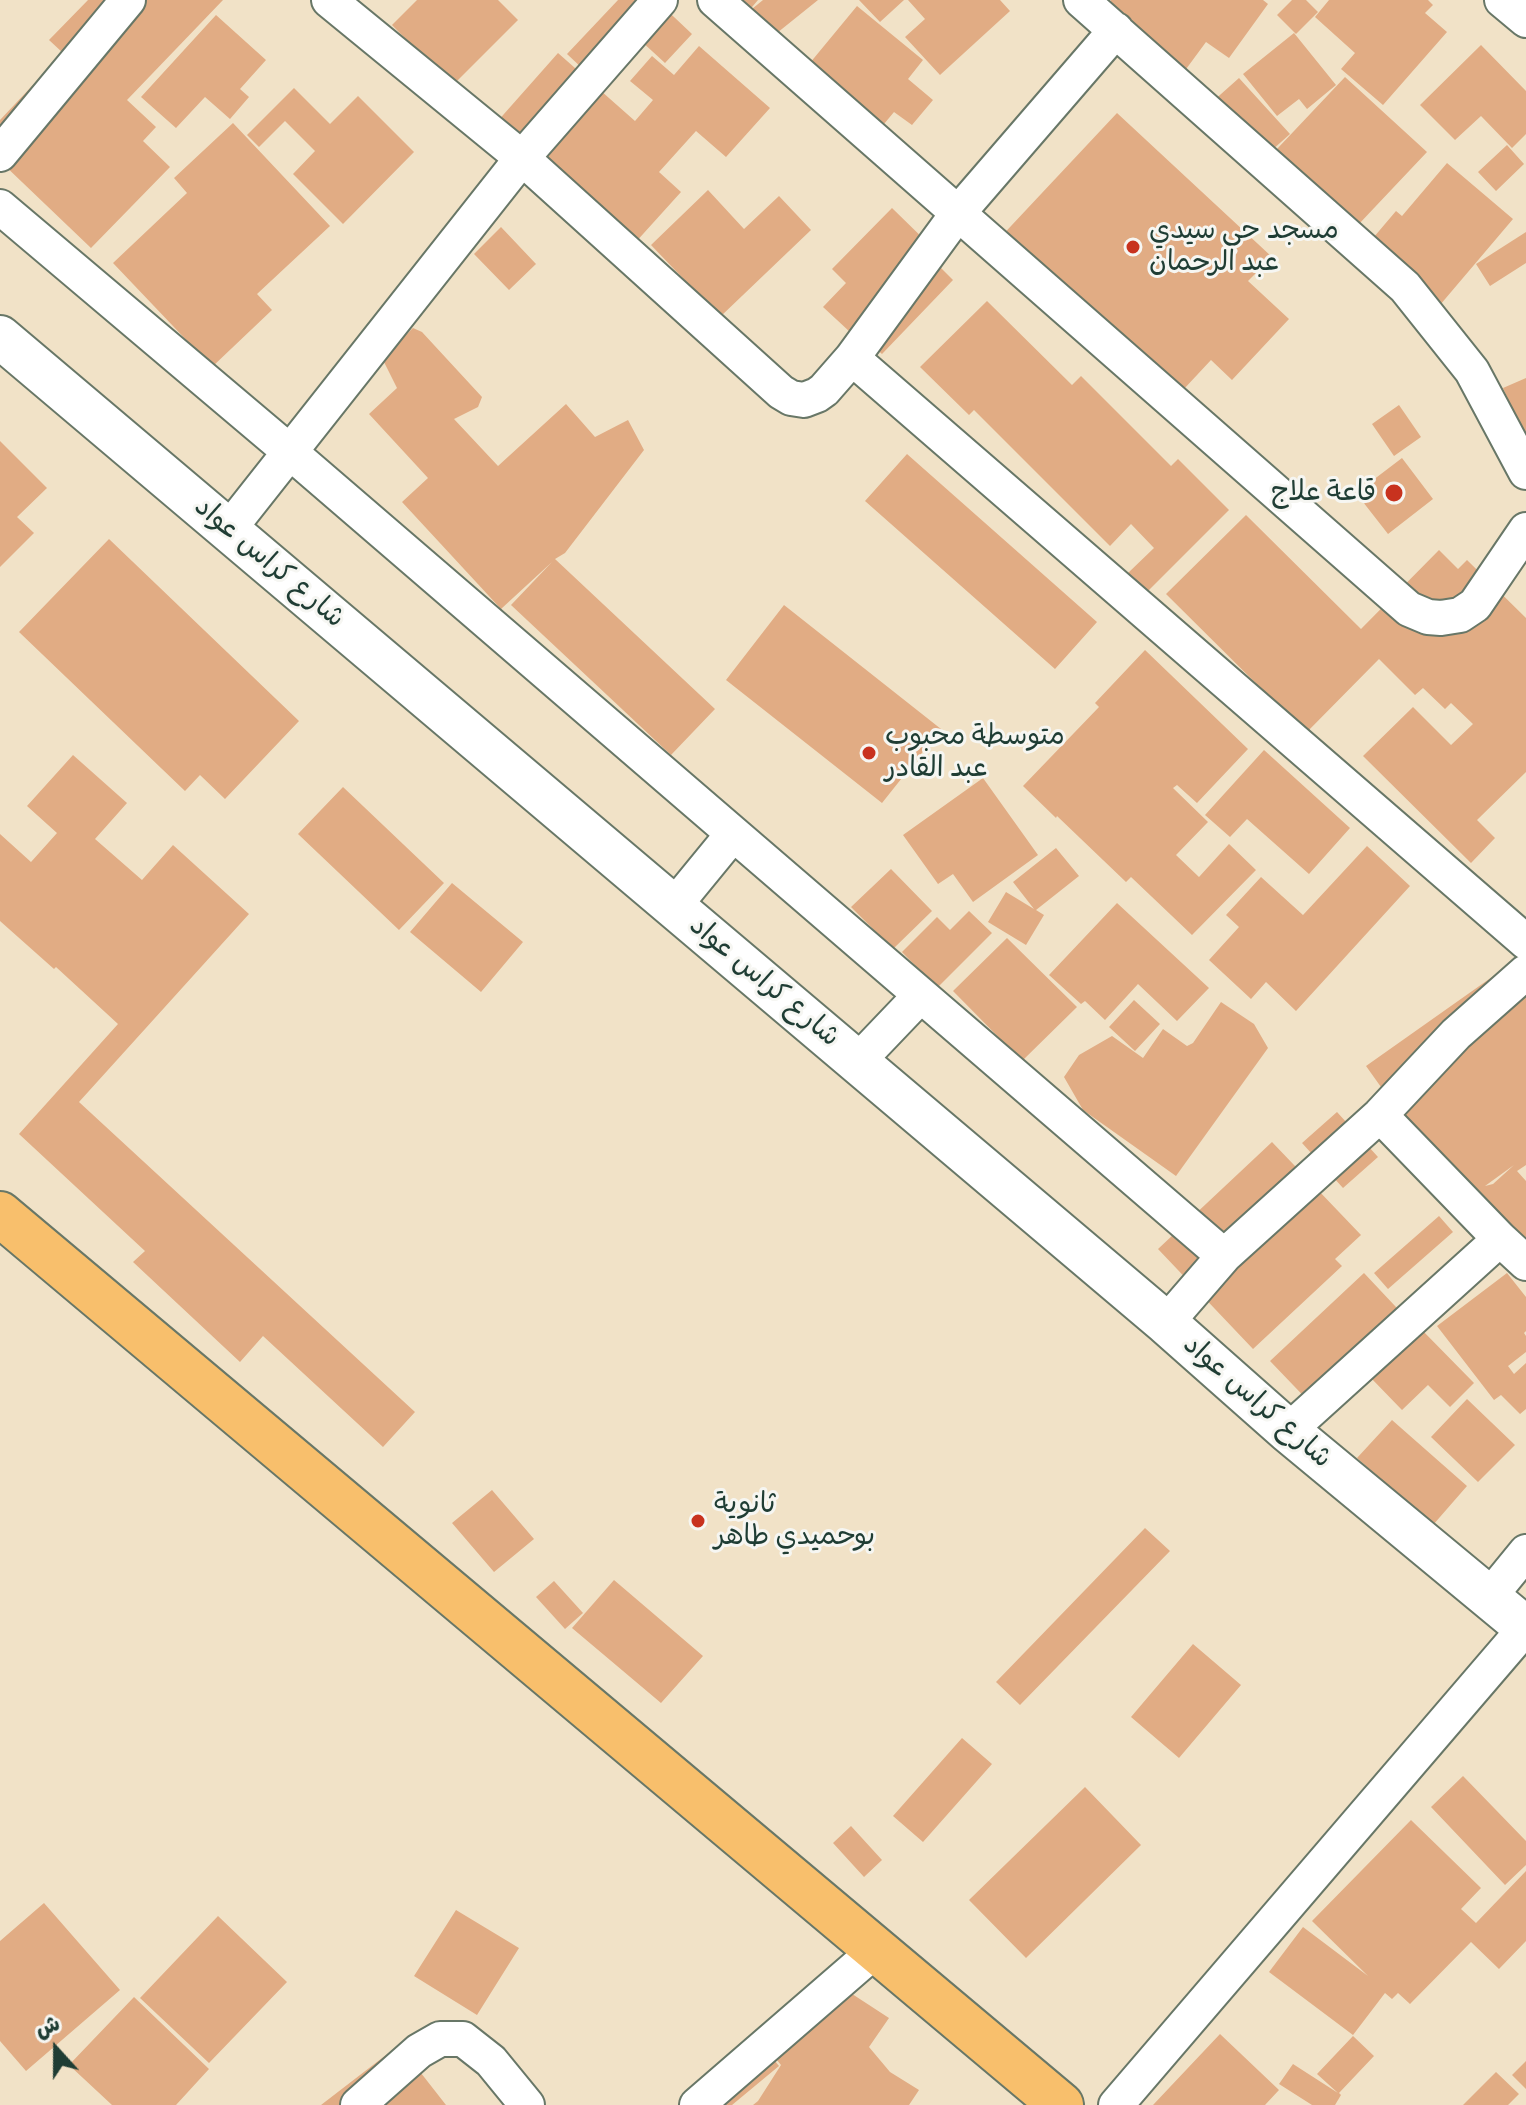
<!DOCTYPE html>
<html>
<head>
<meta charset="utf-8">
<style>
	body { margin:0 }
	#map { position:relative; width:1526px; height:2105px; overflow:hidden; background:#f1e2c7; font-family:Itim,"Playpen Sans Arabic",sans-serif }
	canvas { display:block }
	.north { position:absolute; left:16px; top:2009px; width:80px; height:80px; -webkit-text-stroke:6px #f6f6f2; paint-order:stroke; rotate:339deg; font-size:22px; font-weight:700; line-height:32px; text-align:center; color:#1f3d34 }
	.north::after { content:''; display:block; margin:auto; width:28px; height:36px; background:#1f3d34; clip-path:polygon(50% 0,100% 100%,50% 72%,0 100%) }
</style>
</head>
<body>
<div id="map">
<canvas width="1526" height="2105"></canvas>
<div class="north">ش</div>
</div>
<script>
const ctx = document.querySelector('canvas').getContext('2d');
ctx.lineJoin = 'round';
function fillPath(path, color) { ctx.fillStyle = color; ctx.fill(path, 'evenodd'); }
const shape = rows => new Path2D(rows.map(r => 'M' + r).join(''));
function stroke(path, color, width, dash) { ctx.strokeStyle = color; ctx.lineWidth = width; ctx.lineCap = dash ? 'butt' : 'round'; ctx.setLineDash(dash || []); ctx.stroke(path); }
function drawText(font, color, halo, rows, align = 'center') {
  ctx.font = font + ' Itim,"Playpen Sans Arabic",sans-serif'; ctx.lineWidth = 6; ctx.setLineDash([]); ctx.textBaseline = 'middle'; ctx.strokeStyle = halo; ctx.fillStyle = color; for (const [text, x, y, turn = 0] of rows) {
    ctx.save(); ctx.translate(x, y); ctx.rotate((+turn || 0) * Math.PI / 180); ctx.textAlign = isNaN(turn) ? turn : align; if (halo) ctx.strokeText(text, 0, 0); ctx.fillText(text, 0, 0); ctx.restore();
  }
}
fillPath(shape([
	[88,0,223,0,127,100,156,127,143,141,170,167,91,248,0,161,0,120,63,53,49,40],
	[417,0,498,0,518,20,452,86,392,25],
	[618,0,656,0,692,34,665,63,640,40,599,84,567,54],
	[714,0,758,0,747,13,763,0,818,0,767,41],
	[859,0,904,0,880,22],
	[908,0,1000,0,1010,11,940,75,905,37,925,19],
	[1111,0,1263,0,1268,4,1229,58,1206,42,1178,80,1096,21],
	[1292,0,1306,0,1318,12,1296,34,1277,15],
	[1329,0,1428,0,1433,5,1425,13,1447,32,1383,105,1341,69,1355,53,1315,17],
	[857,6,923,60,908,79,933,100,912,125,894,112,874,136,800,75],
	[216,15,266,60,240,89,249,97,230,119,205,97,176,128,141,97],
	[1294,33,1336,85,1307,109,1299,99,1277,116,1243,74],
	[1481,45,1526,91,1526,134,1512,148,1481,116,1455,140,1420,105],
	[699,46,770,108,726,157,696,131,659,172,681,192,634,244,496,123,558,53,635,121,653,100,630,81,652,56,674,75],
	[1345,77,1427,152,1358,225,1313,182,1296,201,1260,167],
	[1239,78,1290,134,1252,168,1202,111],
	[294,88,330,124,358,96,414,152,343,224,293,174,315,151,285,121,259,147,247,135],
	[1117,113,1272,257,1248,281,1289,319,1232,380,1211,360,1183,390,1124,335,1112,350,996,242],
	[233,123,330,226,257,294,272,310,212,367,113,263,187,193,174,178],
	[1507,145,1524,164,1496,191,1478,172],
	[1447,163,1513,219,1440,305,1368,244,1396,211,1402,216],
	[708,190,744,229,779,196,811,230,720,317,651,245],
	[892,208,933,248,850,332,823,307,846,283,832,269],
	[501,227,536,264,509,290,474,254],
	[1526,232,1526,263,1490,286,1476,264],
	[932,259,953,280,882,354,860,334],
	[987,301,1072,385,1081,376,1171,466,1178,459,1229,510,1147,592,1128,573,1154,548,1131,524,1110,546,974,410,969,415,920,367],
	[413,328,422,332,482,397,478,407,454,419,498,466,566,404,595,437,628,420,644,450,565,553,555,559,715,709,671,755,511,605,552,562,501,609,402,502,428,478,369,414,397,388,382,358],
	[1526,378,1526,441,1503,388],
	[1399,405,1421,437,1394,456,1372,424],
	[0,441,47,488,17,517,34,533,0,567],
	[907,454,1097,622,1055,669,865,501],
	[1402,458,1433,499,1388,534,1356,493],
	[1246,515,1361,629,1439,550,1458,569,1467,560,1526,618,1526,772,1477,820,1495,838,1471,863,1363,756,1413,707,1451,745,1473,724,1451,703,1445,709,1423,688,1415,695,1379,659,1306,733,1166,594],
	[109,539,299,721,225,799,200,775,185,791,19,632],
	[784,605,941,729,882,803,726,680],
	[1145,650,1248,749,1197,803,1177,785,1173,788,1208,822,1176,855,1199,877,1229,844,1256,870,1192,935,1131,877,1126,882,1057,816,1056,818,1023,786,1099,707,1095,703],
	[1264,750,1350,828,1309,874,1247,819,1230,837,1205,815],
	[73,755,127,803,95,839,142,880,173,845,249,914,79,1102,415,1412,383,1447,263,1336,240,1362,133,1262,145,1251,19,1134,118,1024,56,967,54,969,0,921,0,834,31,862,57,833,27,806],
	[983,778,1038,855,973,902,953,874,938,884,903,835],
	[343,787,444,883,399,930,298,834],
	[1367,846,1410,886,1296,1011,1266,982,1251,999,1209,960,1239,927,1226,915,1261,877,1303,915],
	[1056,848,1079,876,1036,910,1044,915,1026,945,988,922,1006,892,1034,909,1013,882],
	[891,869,932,911,893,949,851,907],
	[452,883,523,942,481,992,410,932],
	[1117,903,1209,988,1177,1021,1138,984,1105,1020,1085,1001,1081,1004,1049,975],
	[969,911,992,933,937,988,902,952,937,917,950,930],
	[1007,938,1077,1007,1022,1061,953,991],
	[1526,953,1526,1165,1517,1171,1526,1181,1526,1280,1485,1233,1366,1066],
	[1514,1165,1493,1184,1485,1186],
	[1134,1000,1160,1024,1135,1051,1109,1027],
	[1221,1002,1254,1024,1268,1048,1176,1176,1083,1110,1064,1077,1079,1055,1112,1036,1143,1058,1163,1029,1187,1046,1193,1043],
	[1337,1112,1378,1157,1343,1188,1302,1143],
	[1272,1142,1361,1235,1335,1259,1342,1266,1253,1349,1158,1249],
	[1439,1216,1453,1232,1388,1289,1374,1273],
	[1364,1273,1411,1323,1317,1410,1270,1361],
	[1507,1273,1526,1297,1526,1331,1524,1333,1526,1336,1526,1352,1508,1366,1514,1374,1526,1363,1526,1409,1520,1414,1501,1395,1494,1400,1437,1326],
	[1420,1328,1474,1383,1450,1407,1428,1385,1402,1410,1370,1377],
	[1467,1399,1515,1445,1478,1482,1431,1437],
	[1392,1420,1467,1486,1433,1525,1357,1458],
	[492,1490,534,1539,494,1572,452,1523],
	[1145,1528,1170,1551,1020,1705,996,1682],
	[614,1580,703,1656,661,1703,572,1628],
	[554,1581,583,1613,565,1629,536,1597],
	[1193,1644,1241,1685,1179,1758,1131,1717],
	[962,1738,992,1764,923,1842,893,1816],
	[1463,1776,1526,1841,1526,1865,1505,1885,1431,1807],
	[1085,1787,1141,1845,1026,1958,969,1900],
	[1411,1820,1481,1888,1461,1909,1476,1923,1526,1871,1526,1941,1499,1969,1471,1942,1410,2004,1398,1993,1392,1999,1385,1993,1353,2035,1269,1972,1303,1927,1368,1976,1312,1921],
	[851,1826,882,1860,864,1877,833,1843],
	[44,1903,120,1990,26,2071,0,2041,0,1941],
	[456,1910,519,1948,477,2015,414,1976],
	[218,1916,287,1982,209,2063,140,1998],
	[823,1975,889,2018,869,2047,890,2072,919,2090,909,2105,753,2105,758,2101,781,2065,754,2032],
	[134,1997,209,2069,176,2105,112,2105,69,2065],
	[1220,2034,1279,2090,1265,2105,1153,2105],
	[1353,2036,1374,2056,1339,2093,1341,2095,1335,2105,1312,2105,1279,2084,1293,2064,1338,2093,1317,2074],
	[399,2045,446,2105,321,2105],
	[766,2050,779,2066,732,2105,723,2105,714,2093],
	[1526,2061,1526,2089,1512,2075],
	[1496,2072,1519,2094,1508,2105,1463,2105]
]), '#e1ac84');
const minor = shape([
	[329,0,522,158,781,392,791,398,804,400,817,395,824,390,852,358,958,213,1116,30],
	[715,0,1409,609,1428,617,1441,618,1460,615,1475,605,1526,530],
	[1081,0,1405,287,1472,371,1526,472],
	[1502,0,1526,20],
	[0,154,128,0],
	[0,207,290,452,1224,1256],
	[852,358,1526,942],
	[229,529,522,158,660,0],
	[674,906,733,834],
	[858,1061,921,995],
	[1380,1115,1500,1239,1526,1263],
	[1166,1323,1224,1256,1380,1115,1456,1034,1526,972],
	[1288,1431,1500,1239],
	[1490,1596,1526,1552],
	[358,2105,419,2051,440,2039,463,2039,491,2061,527,2105],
	[697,2105,876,1950],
	[1116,2105,1526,1627]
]);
const tertiary = shape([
	[0,337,1166,1323,1288,1431,1526,1628]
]);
const primary = shape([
	[0,1214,1061,2105]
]);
stroke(minor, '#687767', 38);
stroke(tertiary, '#687767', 46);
stroke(primary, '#687767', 48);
stroke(minor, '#fff', 34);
stroke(tertiary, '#fff', 42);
stroke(primary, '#f8bf6c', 44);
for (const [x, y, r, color] of [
	[1133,247,8,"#c8321e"],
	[1394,493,10,"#c8321e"],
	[869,753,8,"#c8321e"],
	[698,1521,8,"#c8321e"]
]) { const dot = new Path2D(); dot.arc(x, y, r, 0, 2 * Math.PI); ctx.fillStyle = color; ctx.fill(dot); stroke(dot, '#f6f6f2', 3); }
drawText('28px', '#1f3d34', '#f6f6f2', [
	["مسجد حي سيدي",1149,231],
	["عبد الرحمان",1149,263],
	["قاعة علاج",1376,493,"right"],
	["متوسطة محبوب",885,737],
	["عبد القادر",885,769],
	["ثانوية",714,1505],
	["بوحميدي طاهر",714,1537]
], 'left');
drawText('28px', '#1f3d34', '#f6f6f2', [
	["شارع كراس عواد",269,563,40],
	["شارع كراس عواد",764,982,40],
	["شارع كراس عواد",1257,1402,41]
]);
</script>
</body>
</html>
